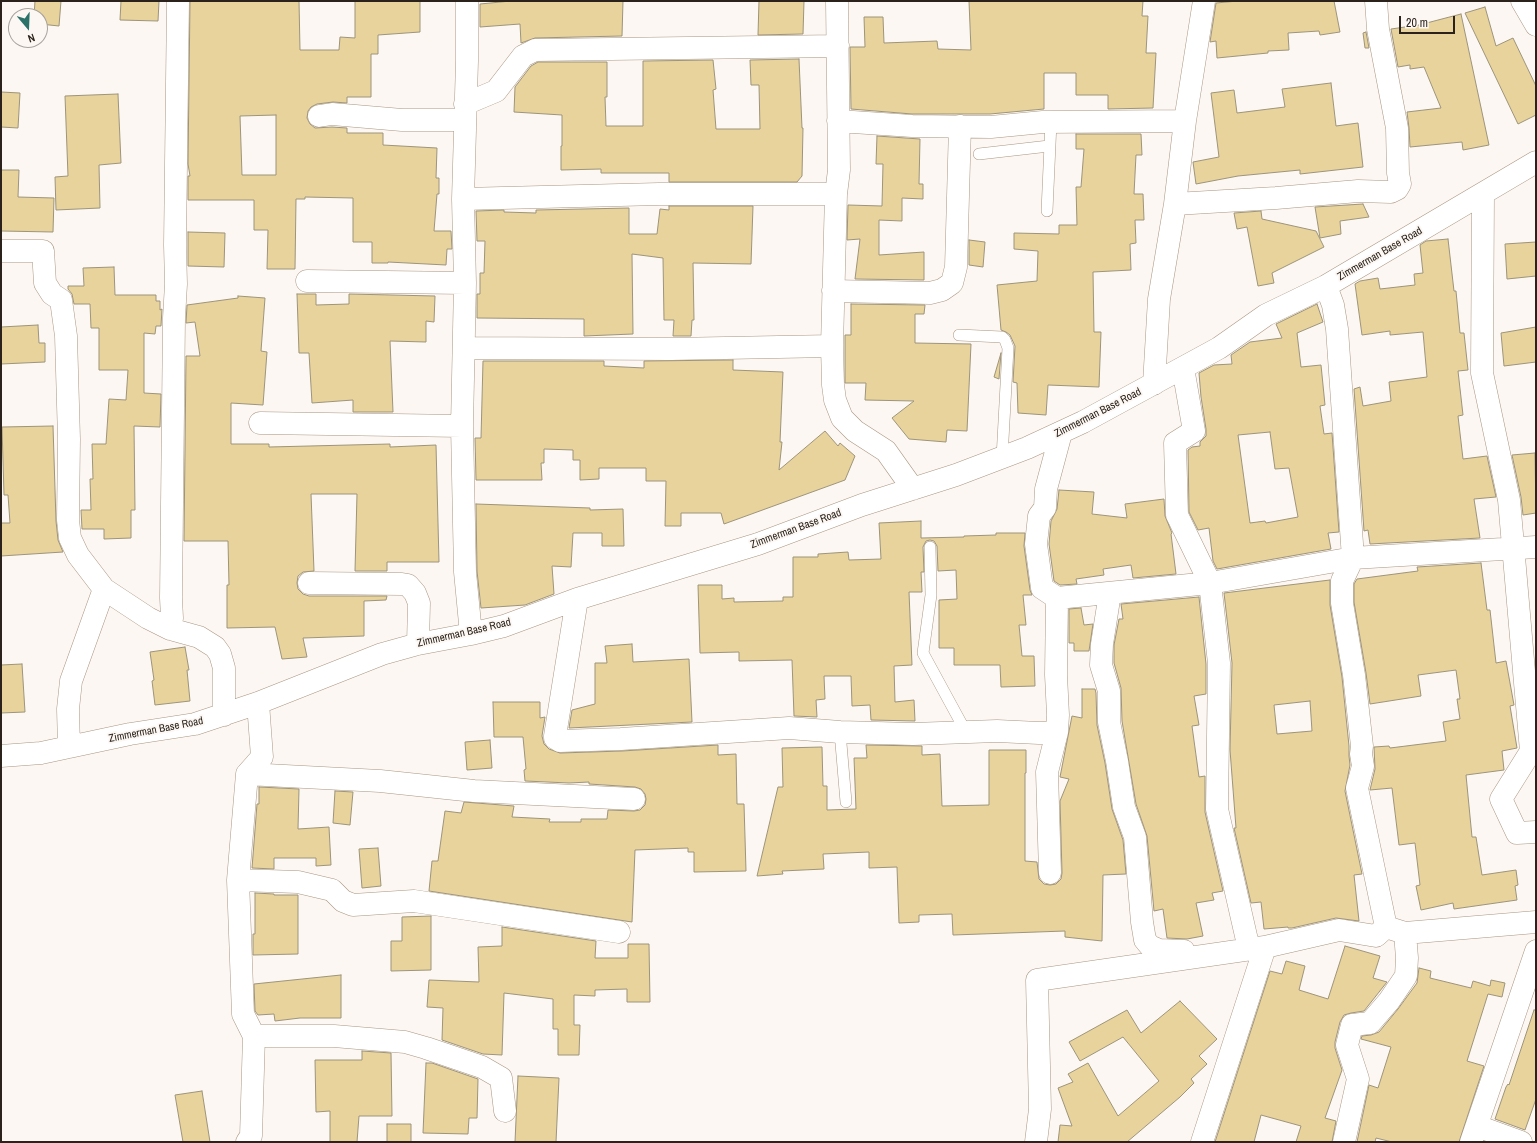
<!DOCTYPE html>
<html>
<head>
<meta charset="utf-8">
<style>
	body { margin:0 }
	#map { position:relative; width:1537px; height:1143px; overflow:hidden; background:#fcf7f3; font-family:"Archivo Narrow",sans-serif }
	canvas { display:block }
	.frame { position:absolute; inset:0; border:2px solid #2b231b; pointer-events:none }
	.north { position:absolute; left:8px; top:8px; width:40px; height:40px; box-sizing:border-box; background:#fcf7f3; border:1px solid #a8a29d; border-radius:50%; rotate:161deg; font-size:11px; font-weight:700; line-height:16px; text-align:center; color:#2b231b }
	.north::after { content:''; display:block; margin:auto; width:14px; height:18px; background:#2b7269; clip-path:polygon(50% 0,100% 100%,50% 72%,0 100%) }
	.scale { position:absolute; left:1399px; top:16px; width:56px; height:18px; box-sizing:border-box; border:2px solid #2b231b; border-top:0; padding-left:5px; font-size:12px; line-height:14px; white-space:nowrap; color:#2b231b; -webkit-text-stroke:3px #fcf7f3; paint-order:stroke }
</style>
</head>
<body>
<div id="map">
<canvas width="1537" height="1143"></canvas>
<div class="frame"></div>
<div class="north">N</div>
<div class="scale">20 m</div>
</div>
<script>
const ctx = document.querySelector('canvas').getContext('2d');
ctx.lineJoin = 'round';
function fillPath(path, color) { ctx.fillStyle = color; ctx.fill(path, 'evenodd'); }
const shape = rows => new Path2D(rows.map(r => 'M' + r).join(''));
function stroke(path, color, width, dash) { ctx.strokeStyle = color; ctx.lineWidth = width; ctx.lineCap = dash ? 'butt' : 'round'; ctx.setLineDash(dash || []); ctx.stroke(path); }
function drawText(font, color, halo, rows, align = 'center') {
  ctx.font = font + ' "Archivo Narrow",sans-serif'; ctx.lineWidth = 3.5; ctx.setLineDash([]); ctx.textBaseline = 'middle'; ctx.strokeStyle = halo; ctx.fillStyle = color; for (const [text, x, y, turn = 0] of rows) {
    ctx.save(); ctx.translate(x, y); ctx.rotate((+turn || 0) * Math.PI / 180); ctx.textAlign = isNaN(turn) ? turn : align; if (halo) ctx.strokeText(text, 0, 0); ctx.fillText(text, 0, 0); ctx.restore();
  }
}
const building = shape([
	[35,1,61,1,59,26,40,24,40,16,34,16,35,1],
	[121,1,159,1,158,21,120,20,121,1],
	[190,1,299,1,300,50,339,50,340,37,355,38,355,1,420,1,420,32,378,35,378,54,371,54,371,97,347,97,347,103,333,102,317,104,311,107,308,111,307,118,310,124,315,128,332,127,347,128,347,133,383,133,383,145,437,148,436,178,439,178,439,194,437,194,434,231,451,231,452,249,447,249,446,265,388,262,388,263,372,263,372,242,353,242,353,198,305,197,305,199,296,199,295,269,267,269,268,230,254,230,254,200,188,200,188,176,190,176,188,164,190,1],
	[276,115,276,175,242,175,240,116,276,115],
	[511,1,623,1,622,36,535,38,521,43,520,24,480,27,480,4,511,1],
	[759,1,804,1,803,34,758,35,759,1],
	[969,1,1143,1,1142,16,1148,16,1146,53,1156,53,1153,108,1108,109,1108,95,1076,95,1076,73,1044,73,1044,109,990,114,912,114,851,109,850,48,850,47,865,47,864,17,883,17,884,43,937,41,938,49,971,50,969,1],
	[1238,1,1334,1,1340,32,1320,35,1319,31,1288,33,1289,50,1268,51,1268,53,1217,58,1216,41,1210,42,1216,3,1238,1],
	[1485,7,1496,46,1513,38,1536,86,1536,115,1518,124,1465,13,1485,7],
	[1461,14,1489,145,1463,150,1462,142,1410,147,1409,128,1407,112,1441,108,1424,67,1410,69,1410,65,1398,67,1391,29,1419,25,1461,14],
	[1366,32,1369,48,1365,48,1363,33,1366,32],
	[799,59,802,128,803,128,802,176,797,182,669,182,669,173,601,173,601,169,561,170,561,146,562,146,562,115,514,112,515,87,531,66,538,62,607,62,607,97,605,97,606,126,643,126,643,61,713,60,716,89,713,90,716,129,760,129,759,85,751,85,750,60,799,59],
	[1331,83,1336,126,1358,123,1363,167,1300,174,1300,170,1238,176,1196,184,1193,162,1219,157,1211,93,1234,90,1237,113,1285,107,1282,89,1331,83],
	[1,92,20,93,18,128,1,127,1,92],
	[118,94,121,163,99,165,100,208,56,210,55,177,68,176,65,96,118,94],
	[1076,134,1141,134,1142,155,1136,155,1134,194,1143,194,1144,220,1135,220,1136,243,1130,244,1131,270,1093,272,1094,332,1101,332,1099,387,1048,385,1046,415,1018,413,1017,383,1013,382,1015,346,1010,335,1006,332,1001,330,997,285,1037,281,1038,251,1014,249,1014,233,1059,234,1059,225,1077,225,1076,187,1081,187,1084,149,1076,149,1076,134],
	[877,136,920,139,919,184,923,184,923,199,902,198,902,221,879,220,879,255,924,252,924,280,855,279,860,239,847,240,848,205,882,206,883,164,876,164,877,136],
	[1,170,19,170,18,197,54,198,53,232,1,231,1,170],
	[1363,204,1369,217,1340,221,1341,234,1320,238,1315,207,1363,204],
	[669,206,753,206,751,264,693,263,694,320,692,320,691,336,673,336,674,320,664,320,663,258,632,254,633,334,584,336,584,319,477,318,477,294,480,294,480,273,484,273,485,241,477,241,476,211,504,210,504,212,536,213,536,210,629,208,629,234,657,234,660,209,669,210,669,206],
	[1261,211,1262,219,1316,231,1324,247,1272,273,1274,283,1258,286,1247,227,1237,229,1234,213,1261,211],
	[188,232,225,233,224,267,188,266,188,232],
	[1448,239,1454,291,1456,291,1460,333,1464,333,1468,370,1458,371,1463,415,1458,416,1463,459,1487,456,1496,497,1474,499,1480,538,1370,544,1368,530,1364,531,1354,389,1360,387,1363,406,1391,401,1389,382,1427,377,1423,332,1390,335,1390,331,1362,335,1355,284,1360,281,1378,278,1380,289,1415,285,1414,274,1423,273,1420,245,1426,241,1448,239],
	[969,240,985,242,983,267,969,265,969,240],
	[1536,242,1536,276,1507,279,1505,244,1536,242],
	[114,267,115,295,156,295,156,301,160,301,160,310,162,309,161,326,156,326,155,334,144,333,144,393,161,394,160,427,134,426,135,510,131,510,131,538,104,539,104,529,82,529,81,510,91,510,90,479,93,479,92,444,106,444,109,399,126,400,128,370,99,370,99,328,91,328,90,304,74,304,72,294,68,289,68,286,84,286,83,268,114,267],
	[297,294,316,294,316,305,349,304,349,294,435,296,434,322,426,321,426,342,390,341,393,412,353,412,353,400,312,403,309,353,299,353,297,294],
	[238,296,265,298,261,351,267,352,263,405,231,403,231,444,269,444,269,447,390,444,390,447,436,445,439,562,387,562,387,571,355,571,357,494,311,494,314,571,303,572,298,576,297,583,298,589,303,594,309,596,387,596,386,600,364,601,364,636,303,638,307,657,282,659,275,627,227,628,227,585,229,585,228,541,184,541,186,356,200,356,195,322,186,323,187,305,238,298,238,296],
	[851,304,925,305,924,314,915,314,915,343,971,344,967,431,947,430,946,442,909,439,892,418,914,401,865,400,866,383,845,383,845,335,851,335,851,304],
	[1317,304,1323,322,1297,333,1301,367,1321,365,1325,405,1320,406,1324,434,1332,433,1339,532,1328,533,1331,549,1217,569,1213,561,1209,528,1198,530,1189,512,1188,450,1192,447,1200,446,1200,442,1206,436,1206,429,1201,397,1199,373,1214,365,1232,364,1231,355,1250,342,1282,338,1276,324,1317,304],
	[1270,432,1275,469,1289,468,1298,517,1266,523,1265,521,1250,523,1238,435,1270,432],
	[38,325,39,343,45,343,45,362,1,364,1,327,38,325],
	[1536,327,1536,362,1504,366,1501,333,1536,327],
	[1001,353,999,379,994,377,1001,353],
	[733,360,733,370,783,372,780,442,782,442,779,470,825,431,838,446,840,443,855,456,845,480,724,524,721,513,681,513,681,526,665,526,666,481,646,481,646,468,599,468,599,479,580,480,580,460,573,460,573,450,544,449,544,463,541,463,542,480,476,480,475,438,481,438,483,361,604,361,604,366,644,368,644,361,733,360],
	[53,426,56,521,58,540,63,552,1,556,1,523,10,523,8,495,4,495,2,427,53,426],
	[1535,453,1536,513,1523,515,1521,497,1512,455,1535,453],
	[1059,490,1094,492,1092,514,1127,518,1125,504,1164,499,1165,516,1172,533,1171,534,1176,574,1133,578,1131,565,1103,569,1104,575,1076,579,1077,584,1060,585,1054,581,1049,544,1051,521,1057,509,1059,490],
	[476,504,590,508,590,510,623,509,624,546,602,546,602,533,573,533,571,567,552,566,554,594,525,605,481,608,477,571,476,504],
	[921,521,921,538,964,537,964,536,996,535,996,533,1025,533,1024,546,1030,590,1032,595,1023,595,1026,625,1019,625,1022,656,1034,656,1035,686,1001,687,1000,665,954,665,954,648,939,648,939,600,957,599,956,570,938,571,937,546,934,541,930,540,926,541,923,547,924,572,921,572,922,592,909,592,912,665,894,666,895,702,914,700,915,721,871,720,870,705,852,706,851,676,824,676,825,699,816,700,817,717,794,716,792,660,739,661,739,652,700,653,698,585,722,585,722,599,734,598,734,602,783,601,783,597,793,597,793,557,818,557,818,554,848,552,849,560,881,559,879,523,921,521],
	[1481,563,1487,610,1490,610,1496,663,1506,661,1514,705,1510,706,1517,748,1502,751,1504,770,1466,775,1472,837,1476,837,1482,875,1516,870,1518,885,1515,886,1517,900,1454,909,1453,903,1421,910,1416,886,1420,885,1415,843,1399,845,1392,788,1370,790,1375,769,1374,747,1389,746,1390,748,1446,741,1443,722,1460,719,1457,699,1460,699,1456,670,1418,675,1421,696,1370,704,1366,673,1354,602,1354,584,1357,579,1418,571,1417,567,1481,563],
	[1330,580,1330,605,1342,677,1349,746,1349,756,1350,765,1345,791,1362,874,1354,875,1359,921,1336,918,1292,928,1288,928,1288,927,1264,929,1261,902,1251,903,1234,828,1236,828,1230,750,1232,663,1224,593,1330,580],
	[1310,701,1312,731,1277,734,1274,705,1310,701],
	[1199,597,1206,664,1206,694,1194,696,1199,725,1192,726,1199,777,1205,776,1205,812,1223,891,1212,893,1214,900,1196,903,1203,936,1187,939,1167,938,1163,909,1154,911,1147,836,1136,804,1122,721,1121,688,1114,663,1114,645,1119,619,1123,619,1121,604,1199,597],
	[1081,608,1084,625,1093,624,1089,651,1074,651,1074,643,1069,643,1069,609,1081,608],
	[632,644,633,662,689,659,692,722,569,728,572,710,595,704,595,663,607,663,605,646,632,644],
	[185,647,189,670,187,670,190,701,155,705,152,681,154,680,150,652,185,647],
	[22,664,25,712,1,713,1,665,22,664],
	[1082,689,1095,689,1096,693,1097,725,1105,763,1112,809,1123,840,1126,874,1103,875,1102,941,1065,937,1065,931,953,935,952,914,919,915,919,922,899,923,897,867,869,868,869,852,823,854,824,869,782,871,783,874,757,876,778,787,783,787,782,748,822,747,823,786,827,786,827,810,856,809,854,758,867,758,866,745,922,746,922,755,940,754,942,806,989,805,989,750,1026,750,1026,773,1025,773,1025,861,1037,862,1039,879,1044,884,1050,885,1056,884,1061,879,1062,873,1060,801,1069,779,1060,777,1072,716,1082,718,1082,689],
	[493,702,540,702,540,718,545,717,542,736,544,744,549,749,560,753,622,751,718,745,718,755,736,754,737,804,744,804,746,871,694,872,694,852,688,852,688,848,635,850,632,922,429,891,432,861,438,861,445,811,461,813,464,802,514,806,512,817,550,819,549,822,581,822,581,819,607,819,608,810,634,811,640,810,645,805,646,799,645,794,641,789,635,787,589,784,589,782,569,783,525,781,524,770,526,769,523,737,494,737,493,702],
	[490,740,492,768,467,770,465,742,490,740],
	[259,787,299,789,298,829,329,827,331,865,316,866,316,858,274,858,274,869,252,868,257,804,259,804,259,787],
	[335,791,353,792,350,825,333,823,335,791],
	[378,848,381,886,362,888,359,849,378,848],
	[255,893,274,894,274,895,298,895,298,954,253,955,253,934,255,934,255,893],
	[431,916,431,970,391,971,391,941,402,941,402,917,431,916],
	[502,927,596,941,595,958,628,958,628,944,649,944,650,1002,627,1002,627,989,595,990,595,996,574,995,574,1025,580,1025,579,1055,558,1055,558,1029,553,1029,553,999,504,993,502,1055,483,1054,442,1040,443,1008,427,1007,429,980,479,982,478,947,502,946,502,927],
	[1345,946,1380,956,1373,978,1387,982,1364,1011,1351,1013,1344,1015,1340,1022,1335,1042,1335,1048,1342,1070,1325,1118,1336,1121,1332,1142,1296,1142,1301,1126,1261,1115,1254,1142,1215,1142,1270,971,1282,974,1286,961,1305,966,1299,990,1328,999,1345,946],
	[1419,968,1431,971,1430,978,1471,988,1473,981,1490,986,1491,980,1505,983,1502,997,1488,994,1467,1061,1484,1066,1459,1142,1392,1142,1376,1138,1375,1142,1357,1142,1369,1085,1378,1088,1391,1047,1361,1039,1362,1036,1371,1035,1379,1032,1398,1009,1417,983,1419,968],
	[341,975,341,1018,300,1018,275,1021,274,1014,258,1015,255,1011,254,984,341,975],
	[1180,1001,1217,1039,1199,1056,1207,1064,1191,1079,1194,1083,1180,1097,1127,1142,1058,1142,1060,1125,1072,1126,1058,1088,1073,1082,1068,1074,1088,1063,1118,1116,1159,1081,1123,1037,1080,1061,1069,1042,1127,1010,1141,1033,1180,1001],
	[1534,1010,1536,1010,1536,1099,1525,1130,1495,1119,1506,1087,1508,1084,1509,1085,1534,1010],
	[362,1051,391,1053,392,1116,359,1116,357,1142,330,1142,330,1111,316,1112,315,1060,362,1060,362,1051],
	[426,1063,432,1063,478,1079,477,1118,469,1118,468,1134,423,1133,426,1063],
	[518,1076,559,1078,556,1142,515,1142,518,1076],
	[202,1091,210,1142,183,1142,175,1095,202,1091],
	[387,1124,411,1124,411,1142,387,1142,387,1124]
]);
fillPath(building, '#e7d39b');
stroke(building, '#9d947a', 1);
const lane = shape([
	[979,154,1049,146],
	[1047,211,1051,122],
	[959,335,1002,337,1005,340,1008,348,1002,458],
	[930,547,931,595,923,653,966,732],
	[840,732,846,802]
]);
const street = shape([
	[178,1,175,245,176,284,174,318,171,598,172,618,170,629,199,637,215,647,220,654,224,668,224,715],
	[467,1,467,61,463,199,465,283,462,426,465,572,471,634],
	[1522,1,1536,25],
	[465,104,496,91,523,56,535,50,838,46],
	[319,116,332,114,402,120,465,120],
	[838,121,912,126,991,127,1043,122,1185,121],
	[836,194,839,170,837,1],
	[1483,194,1482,373,1509,500,1531,751,1501,799,1517,833,1536,832],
	[463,199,659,194,836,194,832,346,833,385,835,400,842,418,855,431,886,451,913,489],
	[1175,204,1276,198,1358,191,1391,192,1397,189,1400,184,1398,173,1397,128,1378,29,1376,1],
	[1,251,43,251,45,283,52,294,61,300,66,336,69,439,68,520,70,538,78,555,104,589,148,618,170,629],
	[307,281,465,283],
	[1326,286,1333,305,1337,329,1353,558,1342,581,1342,603,1354,675,1362,746,1361,754,1363,766,1357,788,1386,927],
	[833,291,930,293,942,290,952,283,956,267,960,126],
	[464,348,671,349,832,346],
	[1183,368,1194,431,1175,443,1177,515,1210,583,1219,663,1217,809,1249,949,1265,947,1339,930,1376,936,1386,927,1405,933,1536,922],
	[1154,384,1159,299,1175,204,1185,121,1204,1],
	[260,423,462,426],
	[309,583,402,584,408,585,415,593,419,603,418,644],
	[1110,593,1102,644,1101,665,1109,691,1109,722,1117,761,1124,807,1135,837,1142,922,1145,940,1150,946,1159,950,1184,951],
	[1057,598,1210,583,1353,558,1536,547],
	[577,599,555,736,555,738,560,741,621,739,789,728,840,732,913,734,997,731,1039,733,1057,732,1058,715,1056,675,1057,598,1042,588,1036,544,1039,516,1045,508,1046,489,1061,433],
	[69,747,68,709,71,681,104,589],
	[1,756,41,753,130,734,195,724,258,703,382,654,418,644,471,634,504,626,577,599,758,544,862,505,956,475,1027,448,1083,422,1219,348,1266,315,1326,286,1536,162],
	[247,774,380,781,474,791,634,799],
	[1050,873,1047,772,1057,732],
	[238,880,298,882,332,890,343,901,353,905,414,901,619,932],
	[254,1036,334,1036,405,1042,426,1048,482,1067,501,1078,505,1111],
	[1477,1126,1521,1142],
	[247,1142,251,1136,254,1036,243,1014,238,880,247,774,262,757,258,703],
	[1036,1142,1040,1109,1037,980,1265,947,1202,1142],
	[1344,1142,1358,1079,1347,1045,1352,1025,1370,1023,1389,1001,1406,976,1407,958,1405,933],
	[1471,1142,1536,951]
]);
stroke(lane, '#aa9681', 12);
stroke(street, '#aa9681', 23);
stroke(lane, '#fff', 11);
stroke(street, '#fff', 22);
drawText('11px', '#2b231b', '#fcf7f3', [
	["Zimmerman Base Road",1380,254,-30],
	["Zimmerman Base Road",1098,413,-27],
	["Zimmerman Base Road",796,529,-20],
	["Zimmerman Base Road",464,633,-13],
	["Zimmerman Base Road",156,730,-11]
]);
</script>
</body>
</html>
